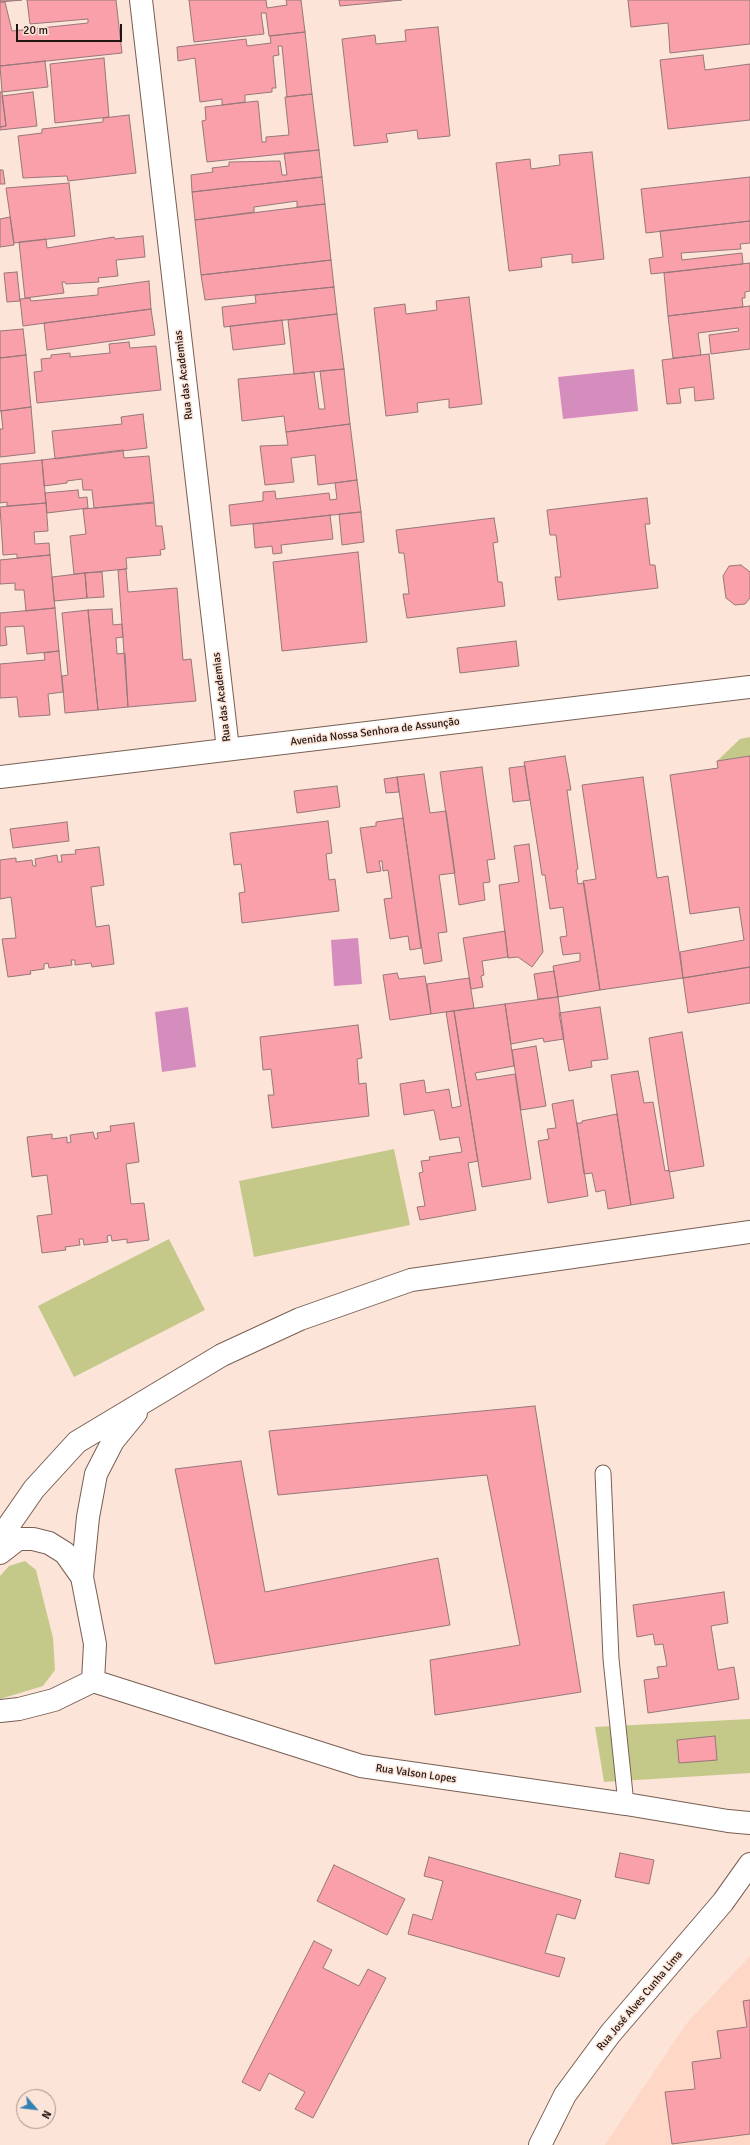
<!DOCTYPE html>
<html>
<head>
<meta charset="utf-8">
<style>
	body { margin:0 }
	#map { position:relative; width:750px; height:2145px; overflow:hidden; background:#fce4d8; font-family:Signika,sans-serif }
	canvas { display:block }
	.north { position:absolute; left:16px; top:2089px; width:40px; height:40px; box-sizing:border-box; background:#fce4d8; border:1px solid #a49289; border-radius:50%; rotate:118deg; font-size:11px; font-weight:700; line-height:16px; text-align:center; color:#211612 }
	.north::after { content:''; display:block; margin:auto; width:14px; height:18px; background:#3382b4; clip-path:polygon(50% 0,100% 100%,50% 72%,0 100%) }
	.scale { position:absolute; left:16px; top:24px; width:106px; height:18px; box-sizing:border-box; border:2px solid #211612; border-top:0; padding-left:5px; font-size:12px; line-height:14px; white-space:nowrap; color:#211612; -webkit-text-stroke:3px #fce4d8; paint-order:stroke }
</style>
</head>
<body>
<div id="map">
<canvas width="750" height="2145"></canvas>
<div class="north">N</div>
<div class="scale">20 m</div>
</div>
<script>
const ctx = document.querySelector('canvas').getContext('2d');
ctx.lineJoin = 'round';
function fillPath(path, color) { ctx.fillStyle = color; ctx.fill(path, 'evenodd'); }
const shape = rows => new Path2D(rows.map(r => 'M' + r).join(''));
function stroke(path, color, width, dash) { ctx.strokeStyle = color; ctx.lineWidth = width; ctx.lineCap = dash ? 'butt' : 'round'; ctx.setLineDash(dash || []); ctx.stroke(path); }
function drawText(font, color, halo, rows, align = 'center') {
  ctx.font = font + ' Signika,sans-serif'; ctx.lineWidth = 3; ctx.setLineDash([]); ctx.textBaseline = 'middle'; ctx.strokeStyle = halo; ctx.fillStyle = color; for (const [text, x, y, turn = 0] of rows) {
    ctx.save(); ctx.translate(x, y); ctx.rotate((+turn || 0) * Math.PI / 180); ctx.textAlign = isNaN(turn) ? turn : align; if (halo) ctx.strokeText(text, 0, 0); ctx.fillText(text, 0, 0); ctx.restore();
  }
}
fillPath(shape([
	[750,1956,750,2145,605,2145,686,2024]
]), '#fed7c6');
fillPath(shape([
	[750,737,750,756,717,761,740,739],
	[394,1149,410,1225,254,1257,239,1181],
	[169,1239,205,1310,74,1377,38,1306],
	[25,1561,36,1570,53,1638,55,1670,43,1686,0,1699,0,1576,9,1566],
	[750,1719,750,1773,604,1782,595,1727]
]), '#c4c989');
fillPath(shape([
	[634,369,638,411,563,419,558,377],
	[358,938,362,984,334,986,331,940],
	[188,1007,196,1067,162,1072,155,1012]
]), '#d58dbd');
const building = shape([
	[0,0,22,0,0,2,0,0],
	[27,0,116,0,122,53,0,66,0,2,5,2,12,31,88,23,88,19,30,24,27,0],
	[189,0,266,0,267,8,287,5,286,0,301,0,305,32,269,36,266,13,261,13,264,34,194,42,189,0],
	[339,0,402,0,340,6,339,0],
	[628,0,750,0,750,44,670,53,668,23,631,27,628,0],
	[438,27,450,136,418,139,417,130,386,134,388,142,354,146,342,39,375,35,376,44,406,41,405,30,438,27],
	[305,32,312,94,287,97,282,46,278,46,279,55,273,56,276,88,272,88,272,92,245,95,245,102,222,105,222,99,200,102,195,58,178,61,177,47,246,39,247,46,271,43,270,36,305,32],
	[703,55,705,70,750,64,750,120,668,129,660,60,703,55],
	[104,58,109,117,55,123,50,64,104,58],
	[45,61,48,87,2,92,0,66,45,61],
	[0,92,2,92,6,126,0,127,0,92],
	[33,92,37,126,0,130,0,127,6,126,2,96,33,92],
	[312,94,319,150,207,162,202,121,206,120,205,107,258,101,262,142,266,142,266,137,289,135,285,97,312,94],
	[129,115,136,173,68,181,67,176,23,178,18,136,42,133,42,129,103,122,103,118,129,115],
	[319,150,322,177,192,192,191,175,213,172,212,168,229,166,229,162,280,161,282,175,287,175,284,153,319,150],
	[592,152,604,259,572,263,572,254,541,258,542,267,509,271,496,163,530,159,531,169,560,165,559,155,592,152],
	[0,170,3,170,5,184,0,184,0,170],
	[322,177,325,204,297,207,297,201,254,207,254,212,195,220,192,192,322,177],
	[750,177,750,221,646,233,641,189,750,177],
	[69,183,75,236,14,243,6,188,69,183],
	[325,204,331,260,201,275,195,220,325,204],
	[10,217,14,245,0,247,0,219,10,217],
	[750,221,750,243,740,244,741,249,681,253,682,260,742,253,743,264,651,274,649,259,663,257,660,231,750,221],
	[143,236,145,257,116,260,118,276,98,278,99,282,66,284,65,282,62,282,64,293,25,298,19,242,46,239,47,248,114,237,115,239,143,236],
	[331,260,334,287,205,300,201,275,331,260],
	[750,263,750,291,745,292,745,298,742,298,743,307,668,316,664,273,750,263],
	[17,272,20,301,7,302,4,273,17,272],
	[149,281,151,309,23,326,20,299,30,298,31,301,98,295,98,288,149,281],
	[334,287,337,314,224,327,222,307,256,303,255,295,334,287],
	[469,297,482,404,449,408,449,399,417,403,418,412,386,416,374,308,405,304,406,314,437,310,436,301,469,297],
	[750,306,750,349,711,354,709,335,739,331,738,328,698,333,701,355,673,358,668,316,750,306],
	[151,309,155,335,47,350,44,323,151,309],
	[337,314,344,369,294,374,288,320,337,314],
	[282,320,285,344,233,350,230,326,282,320],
	[23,329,26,355,0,358,0,331,23,329],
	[129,342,130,348,156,346,161,390,37,403,34,372,42,371,41,359,51,358,51,355,70,353,70,357,110,353,109,344,129,342],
	[709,354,714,399,695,401,694,387,679,389,681,403,667,404,662,360,709,354],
	[26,355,31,407,0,411,0,358,26,355],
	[344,369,350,424,286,432,284,416,242,421,238,379,314,372,319,409,325,409,320,371,344,369],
	[31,407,35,453,0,457,0,429,3,429,1,411,31,407],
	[143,414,147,448,55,459,52,431,122,424,121,417,143,414],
	[350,424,357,480,318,485,315,455,291,458,294,482,265,485,260,446,288,445,286,432,350,424],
	[123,450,124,458,149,456,154,502,94,508,92,490,83,490,82,479,67,481,67,483,44,486,42,460,123,450],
	[42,460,46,503,7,506,7,502,0,503,0,464,42,460],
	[357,480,361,512,231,526,229,505,263,501,263,492,275,491,276,499,329,493,330,500,337,499,335,483,357,480],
	[78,490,79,498,87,497,88,508,47,513,45,493,78,490],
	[647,498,650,524,645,524,650,565,655,565,658,588,558,600,555,577,561,577,556,535,550,535,547,510,647,498],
	[46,503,48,531,34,532,35,544,49,543,50,555,17,558,17,554,3,555,0,507,46,503],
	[154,503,156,526,162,526,165,549,160,550,161,555,126,558,127,569,126,569,74,574,70,536,86,534,83,509,154,503],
	[361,512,364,542,342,545,339,514,361,512],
	[330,515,333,539,281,545,282,553,273,554,272,546,255,548,253,524,330,515],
	[494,518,498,542,493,543,498,582,502,582,505,606,407,618,403,594,409,594,404,553,399,553,396,530,494,518],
	[358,552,367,642,282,651,273,562,358,552],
	[50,555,55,608,26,611,24,590,15,590,15,583,0,584,0,560,50,555],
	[741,565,750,572,750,598,745,604,735,605,726,598,723,576,729,566,741,565],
	[126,569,128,592,177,588,183,660,191,659,196,701,128,707,118,570,126,569],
	[102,572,104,597,87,598,85,573,102,572],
	[85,573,87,598,54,601,52,577,85,573],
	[55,608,59,651,27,654,24,626,5,627,7,645,0,646,0,613,55,608],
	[112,609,113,625,122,624,123,637,116,638,117,654,125,653,128,707,98,710,88,610,112,609],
	[88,610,98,710,65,713,62,676,68,675,62,613,88,610],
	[516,641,519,666,460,673,457,648,516,641],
	[59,651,63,692,48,694,50,715,19,717,17,697,0,698,0,664,45,660,44,653,59,651],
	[565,756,571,790,567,790,578,869,576,870,578,884,584,883,600,990,558,997,553,966,580,961,580,953,563,955,560,937,567,936,563,907,550,909,545,875,542,875,524,762,565,756],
	[750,756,750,967,683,978,680,952,744,940,739,907,690,914,670,775,718,768,717,761,750,756],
	[525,766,530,800,513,802,509,768,525,766],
	[482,767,495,859,487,860,490,882,483,883,485,900,459,905,440,772,482,767],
	[424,774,430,813,446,811,455,873,439,875,447,932,438,933,442,961,424,964,397,777,424,774],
	[397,777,399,792,386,793,384,779,397,777],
	[643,777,657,878,668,876,683,978,600,990,583,881,596,879,582,785,643,777],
	[337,786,340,807,297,813,294,791,337,786],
	[403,818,421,948,410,950,408,936,390,939,384,899,392,898,388,870,383,871,382,861,379,861,381,871,367,873,360,828,376,826,376,822,403,818],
	[328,821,332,853,326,854,329,880,335,879,339,911,242,923,239,893,245,892,241,864,234,865,230,833,328,821],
	[67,822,69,841,13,848,10,829,67,822],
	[529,844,543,952,532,967,518,957,508,958,499,885,519,882,514,846,529,844],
	[99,847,104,885,91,887,96,927,109,925,114,964,92,967,91,963,75,965,75,960,71,960,72,965,49,968,48,963,44,964,44,969,30,971,31,974,8,977,2,939,16,938,11,897,0,899,0,860,16,858,16,862,32,860,33,866,36,866,35,859,57,855,58,862,62,862,61,855,76,854,75,850,99,847],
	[505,931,508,957,482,961,484,975,481,976,483,987,471,989,463,938,505,931],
	[750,967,750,1003,688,1013,683,978,750,967],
	[554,971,558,997,538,999,534,974,554,971],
	[397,973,399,979,425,976,431,1014,390,1020,383,975,397,973],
	[469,978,474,1008,431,1014,427,984,469,978],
	[558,997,564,1039,544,1042,543,1038,511,1044,505,1004,558,997],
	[505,1004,514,1066,475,1073,477,1080,515,1074,531,1179,482,1187,454,1011,505,1004],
	[600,1007,608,1059,591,1061,592,1067,569,1071,559,1013,600,1007],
	[454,1011,478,1161,468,1163,476,1210,420,1220,417,1207,425,1206,419,1173,423,1172,421,1161,430,1160,429,1157,462,1152,459,1137,440,1140,434,1110,404,1115,400,1084,424,1080,426,1093,449,1089,452,1108,461,1106,446,1012,454,1011],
	[358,1025,362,1058,357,1059,359,1084,366,1083,369,1116,272,1128,268,1095,274,1095,271,1069,263,1070,260,1037,358,1025],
	[682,1032,704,1166,669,1172,649,1038,682,1032],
	[536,1046,546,1106,521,1110,512,1050,536,1046],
	[638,1071,644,1103,653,1102,665,1171,669,1170,674,1198,631,1205,611,1075,638,1071],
	[573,1100,588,1196,548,1203,538,1141,549,1139,547,1129,556,1128,552,1104,573,1100],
	[617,1114,631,1205,608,1209,605,1190,596,1192,592,1173,584,1174,577,1123,582,1123,582,1121,617,1114],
	[134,1123,139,1162,126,1164,131,1204,144,1203,149,1240,127,1243,127,1239,112,1241,111,1235,107,1236,108,1242,84,1245,83,1239,79,1239,80,1245,65,1247,66,1250,42,1253,37,1216,52,1214,47,1175,32,1177,27,1137,52,1134,52,1139,67,1137,67,1143,71,1142,70,1135,93,1132,95,1139,98,1138,97,1133,111,1131,110,1126,134,1123],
	[535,1406,581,1692,435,1715,430,1660,520,1645,487,1475,278,1495,269,1431,535,1406],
	[241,1461,265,1592,438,1558,450,1625,215,1664,175,1469,241,1461],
	[724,1592,728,1623,711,1626,718,1670,734,1667,739,1699,648,1713,644,1680,659,1678,657,1667,667,1666,663,1644,655,1645,653,1634,637,1637,633,1605,724,1592],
	[715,1736,717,1760,679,1763,677,1740,715,1736],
	[620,1853,654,1860,649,1884,615,1877,620,1853],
	[429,1857,581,1900,575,1919,557,1914,545,1953,565,1958,559,1977,408,1934,413,1914,432,1920,443,1881,424,1876,429,1857],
	[334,1865,405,1899,387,1935,317,1901,334,1865],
	[314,1941,332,1950,323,1968,359,1986,368,1969,386,1978,313,2118,295,2109,305,2092,269,2073,260,2091,242,2082,314,1941],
	[750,2000,750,2134,672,2144,665,2092,695,2089,692,2062,721,2058,717,2031,747,2027,743,2001,750,2000]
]);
fillPath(building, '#f9a0aa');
stroke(building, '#96777a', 1);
const service = shape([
	[603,1473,611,1659,626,1804]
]);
const minor = shape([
	[141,0,228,749],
	[0,1538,34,1489,77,1442,222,1355,300,1319,411,1280,750,1232],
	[0,1553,18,1539,33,1539,49,1543,65,1553,82,1577,95,1644,93,1681],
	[82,1577,88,1517,96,1474,113,1441,136,1413],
	[93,1681,361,1766,626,1804,728,1821,750,1823],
	[0,1711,19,1709,54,1700,93,1681],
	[540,2145,565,2095,610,2034,723,1902,750,1864]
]);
const tertiary = shape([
	[0,777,750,687]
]);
stroke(service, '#795f53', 17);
stroke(minor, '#795f53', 24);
stroke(tertiary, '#795f53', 24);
stroke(service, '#fff', 15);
stroke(minor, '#fff', 22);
stroke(tertiary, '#fff', 22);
drawText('11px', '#211612', '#fce4d8', [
	["Rua das Academias",184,375,-97],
	["Rua das Academias",222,697,-97],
	["Avenida Nossa Senhora de Assunção",375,732,-7],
	["Rua Valson Lopes",416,1774,8],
	["Rua José Alves Cunha Lima",640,2001,-50]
]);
</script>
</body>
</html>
